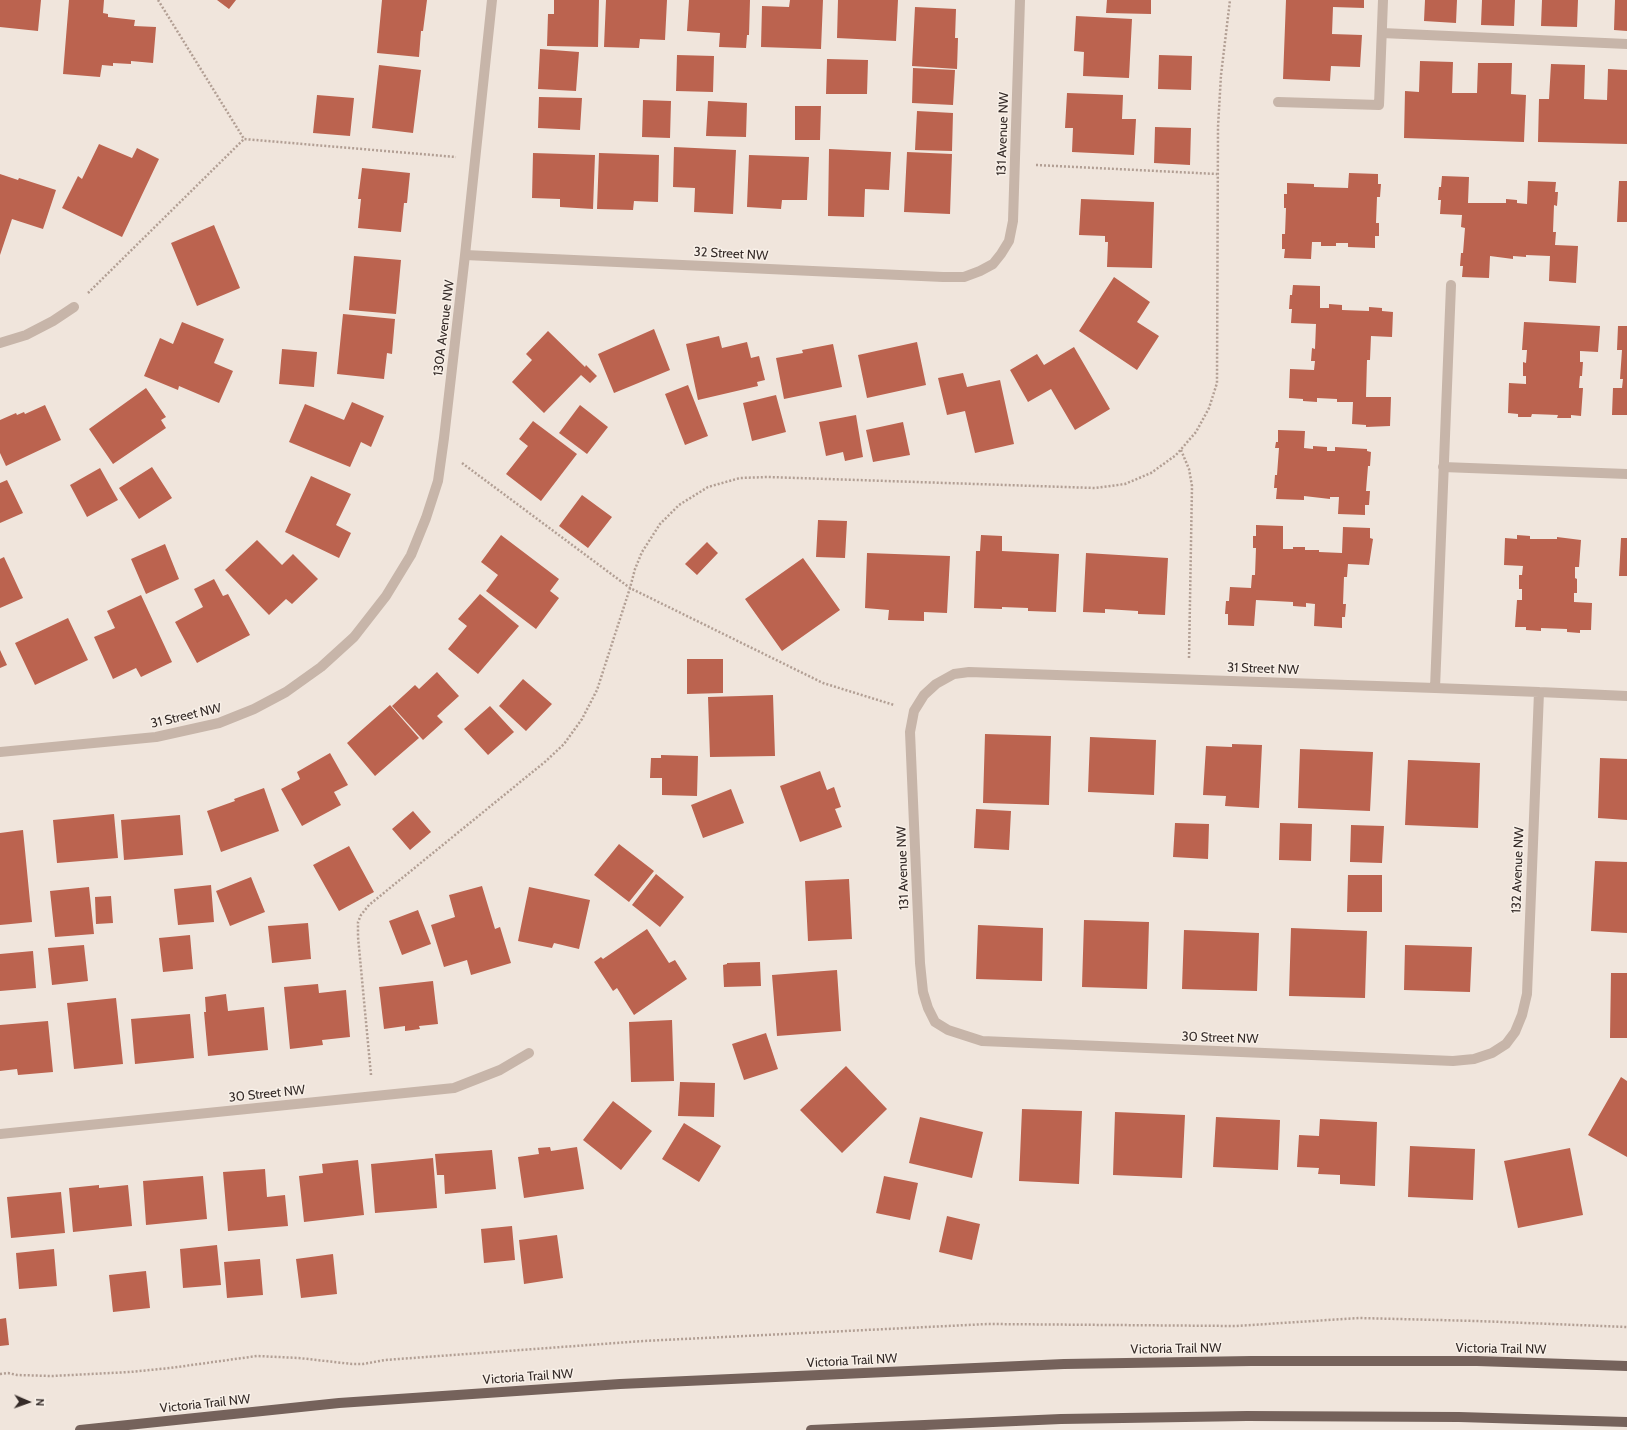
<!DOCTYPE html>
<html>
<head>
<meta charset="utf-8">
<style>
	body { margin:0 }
	#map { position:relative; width:1627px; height:1430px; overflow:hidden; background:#f0e5dc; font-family:Cabin,sans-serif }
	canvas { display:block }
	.north { position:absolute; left:8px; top:1382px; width:40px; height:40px; -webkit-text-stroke:3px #f8f0e8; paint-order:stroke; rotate:92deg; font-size:11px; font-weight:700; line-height:16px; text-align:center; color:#352b28 }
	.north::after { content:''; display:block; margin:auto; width:14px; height:18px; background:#352b28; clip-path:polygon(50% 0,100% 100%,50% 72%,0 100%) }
</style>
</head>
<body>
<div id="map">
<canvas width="1627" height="1430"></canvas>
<div class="north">N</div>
</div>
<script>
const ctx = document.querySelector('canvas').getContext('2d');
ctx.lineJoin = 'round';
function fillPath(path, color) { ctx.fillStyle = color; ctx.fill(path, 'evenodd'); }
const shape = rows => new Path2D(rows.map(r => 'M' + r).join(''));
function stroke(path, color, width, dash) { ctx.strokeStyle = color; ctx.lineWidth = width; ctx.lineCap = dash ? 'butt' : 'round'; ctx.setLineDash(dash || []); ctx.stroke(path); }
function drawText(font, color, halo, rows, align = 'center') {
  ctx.font = font + ' Cabin,sans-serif'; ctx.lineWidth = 3; ctx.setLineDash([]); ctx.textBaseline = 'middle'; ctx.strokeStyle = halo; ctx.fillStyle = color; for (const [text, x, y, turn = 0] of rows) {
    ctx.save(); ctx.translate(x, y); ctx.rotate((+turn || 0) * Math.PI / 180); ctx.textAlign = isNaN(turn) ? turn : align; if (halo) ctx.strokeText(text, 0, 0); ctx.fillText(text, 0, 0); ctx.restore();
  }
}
fillPath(shape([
	[0,0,41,0,38,31,0,27],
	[69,0,104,0,103,13,108,14,108,17,135,20,134,26,156,27,153,63,131,61,131,64,113,63,113,66,102,65,100,77,63,74],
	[217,0,236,0,229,9],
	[382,0,427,0,423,31,421,31,419,57,377,53],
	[554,0,599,0,598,47,547,46,548,14,554,14],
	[606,0,667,0,665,40,640,39,639,48,604,47],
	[689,0,750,0,749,35,747,35,746,48,719,47,720,33,687,31],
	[790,0,823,0,821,49,761,47,762,6,789,7],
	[838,0,898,0,896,41,837,38],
	[1107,0,1151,0,1151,14,1106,13],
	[1286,0,1364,0,1364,8,1333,7,1332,34,1362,35,1360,67,1331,66,1330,81,1283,79],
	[1425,0,1457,0,1456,23,1424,21],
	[1482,0,1515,0,1514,26,1481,25],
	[1542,0,1578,0,1577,27,1541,26],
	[1615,0,1627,0,1627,31,1614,30],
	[915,7,956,9,955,38,958,38,957,69,912,66],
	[1076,16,1132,19,1129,78,1083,76,1084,52,1074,51],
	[540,49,579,52,576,91,538,89],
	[677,55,714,56,713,92,676,91],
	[1159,55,1192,56,1191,90,1158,89],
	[827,59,868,60,867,94,826,94],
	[1420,61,1453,62,1452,93,1477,93,1478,63,1512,63,1511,94,1526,95,1524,142,1404,138,1405,91,1419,92],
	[1551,64,1585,65,1584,99,1607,100,1608,69,1627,70,1627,144,1538,142,1539,99,1549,99],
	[379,65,421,70,413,133,372,128],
	[913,68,955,70,953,105,912,103],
	[1067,93,1123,95,1122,119,1136,119,1134,155,1072,152,1073,128,1065,128],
	[317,95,354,98,350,136,313,133],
	[539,97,582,98,580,130,538,128],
	[643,100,671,101,670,138,642,137],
	[708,101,747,103,746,137,706,136],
	[795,106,821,106,820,140,795,140],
	[917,111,953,113,952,151,915,150],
	[1155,127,1191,128,1190,165,1154,163],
	[99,144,132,158,137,148,159,159,122,237,62,208,78,176,82,179],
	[674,147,736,150,733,214,694,212,695,188,673,187],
	[829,149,891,152,889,190,865,189,864,217,828,216],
	[907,152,952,154,950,214,904,212],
	[533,153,595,155,593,209,560,207,560,199,532,198],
	[599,153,659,155,658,202,634,201,633,210,597,209],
	[749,155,809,157,807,200,782,200,781,209,747,207],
	[362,168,410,173,407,203,404,203,401,232,358,228,361,199,358,199],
	[1349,173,1378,174,1378,184,1381,184,1380,197,1377,197,1376,223,1379,223,1379,236,1375,236,1375,248,1348,247,1348,243,1336,243,1336,246,1321,246,1321,242,1312,242,1311,259,1284,258,1285,249,1282,249,1282,234,1285,234,1286,208,1284,208,1284,194,1287,194,1287,183,1314,184,1314,187,1348,188],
	[0,174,18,180,19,178,56,190,43,229,12,219,0,255],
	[1442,176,1469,177,1468,203,1506,203,1506,199,1517,200,1517,203,1527,204,1528,181,1556,182,1555,192,1558,192,1557,206,1554,205,1553,232,1556,232,1555,245,1578,246,1576,283,1549,281,1550,256,1526,255,1526,257,1513,256,1513,259,1490,256,1489,278,1462,277,1463,266,1460,266,1461,253,1463,253,1465,228,1461,227,1462,215,1440,214,1441,200,1438,200,1439,187,1441,187],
	[1619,181,1627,181,1627,222,1617,222],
	[1081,199,1154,202,1152,268,1107,267,1108,242,1105,242,1105,236,1079,235],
	[214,225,240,288,197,306,171,243],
	[354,256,401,260,396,314,349,310],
	[1114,277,1150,302,1137,322,1159,336,1137,370,1079,331],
	[1293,285,1320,286,1320,308,1329,308,1329,304,1342,305,1342,310,1369,311,1369,307,1382,308,1382,311,1393,312,1392,337,1371,336,1370,360,1367,360,1366,397,1391,397,1390,426,1366,427,1366,425,1352,424,1353,402,1337,402,1337,399,1317,398,1317,402,1303,401,1303,399,1289,398,1290,369,1314,370,1315,361,1311,361,1312,348,1315,349,1316,324,1291,323,1292,309,1289,309,1290,295,1292,295],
	[343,314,395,319,392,354,387,353,384,379,337,374],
	[182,322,224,339,214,363,233,371,219,403,179,386,178,390,144,376,160,338,173,344],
	[1524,322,1600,326,1598,352,1580,351,1580,362,1583,362,1582,376,1580,376,1579,388,1583,388,1581,416,1571,415,1571,418,1557,418,1558,415,1532,414,1531,417,1518,417,1518,414,1508,413,1509,383,1526,384,1526,376,1523,376,1523,362,1526,363,1527,350,1522,350],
	[1618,326,1627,326,1627,415,1612,415,1613,388,1622,388,1623,379,1620,379,1622,350,1617,350],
	[654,329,670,370,614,393,598,354],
	[548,331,585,367,586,365,597,376,590,383,581,375,544,413,512,382,532,360,526,354],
	[719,336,722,348,747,342,751,358,759,356,765,380,757,382,758,386,698,400,686,344],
	[917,342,926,385,867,398,858,355],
	[833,344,842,387,784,399,776,358,803,353,802,350],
	[1074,347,1110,409,1075,430,1051,389,1028,402,1010,370,1037,354,1044,365],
	[282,349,317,352,314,387,279,384],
	[963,373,967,387,1000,380,1014,444,975,453,965,411,947,415,938,378],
	[688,385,708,436,685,445,665,394],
	[146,388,166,417,161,420,166,428,113,464,89,429],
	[776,395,786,432,752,441,743,403],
	[352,402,384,416,371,447,361,442,350,467,289,442,305,404,344,420],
	[45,405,61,440,6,466,0,453,0,420,16,413,17,415,24,412,25,414],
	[580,405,608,427,587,454,559,433],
	[856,415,863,457,845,461,843,452,826,456,819,422],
	[533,421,577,454,541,501,506,474,528,446,519,439],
	[903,422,910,455,873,462,866,430],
	[1278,430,1305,431,1304,448,1313,449,1313,446,1327,447,1327,451,1335,451,1335,447,1367,449,1367,451,1371,452,1370,466,1368,466,1366,491,1370,491,1369,505,1365,505,1365,515,1338,514,1339,497,1330,497,1330,499,1304,496,1304,500,1276,499,1277,488,1274,488,1275,475,1277,475,1279,448,1275,448,1276,442,1278,442],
	[152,467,172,498,139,519,119,488],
	[100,468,118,500,87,517,70,485],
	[311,476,351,494,336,525,351,533,339,558,285,532],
	[7,480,23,513,0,523,0,483],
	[582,495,612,517,588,548,559,526],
	[818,520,847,521,845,558,816,557],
	[1256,525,1283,526,1283,549,1293,549,1293,547,1305,547,1305,550,1319,550,1319,552,1342,553,1343,527,1370,528,1370,538,1373,539,1369,565,1348,564,1347,577,1344,577,1343,604,1346,604,1345,617,1342,617,1342,628,1314,626,1315,604,1306,603,1306,607,1293,606,1293,602,1256,600,1254,626,1228,625,1228,614,1225,614,1226,601,1229,601,1230,587,1251,588,1252,575,1255,575,1256,548,1253,548,1253,536,1256,536],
	[501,535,559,579,550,591,559,598,536,629,486,591,498,575,481,562],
	[981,535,1002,536,1002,551,1059,554,1056,612,1028,611,1028,608,1002,607,1002,609,974,608,976,551,980,551],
	[1517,535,1530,536,1530,539,1557,539,1557,537,1581,540,1579,567,1575,567,1575,578,1577,579,1577,593,1574,593,1574,602,1592,603,1591,630,1580,630,1580,633,1567,632,1567,629,1541,628,1541,631,1526,630,1526,627,1515,627,1517,600,1522,600,1522,589,1519,589,1519,575,1522,575,1523,566,1504,565,1505,538,1517,539],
	[1621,538,1627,538,1627,576,1619,576],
	[257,540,282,565,293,554,318,579,292,604,286,599,269,615,225,570],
	[707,542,718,553,697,575,685,564],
	[165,544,179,579,146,594,131,559],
	[867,553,950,556,947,613,924,612,924,621,888,620,889,610,865,608],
	[1086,553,1168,558,1165,615,1138,614,1138,611,1105,609,1105,613,1083,612],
	[4,557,23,598,0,608,0,559],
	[803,558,840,610,782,651,745,599],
	[214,579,223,596,228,594,250,635,197,663,175,622,203,607,194,589],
	[480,594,519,626,478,674,448,649,467,626,458,619],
	[141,595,172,662,141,677,136,668,113,679,94,637,115,628,107,611],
	[68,618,88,660,35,685,15,643],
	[0,650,7,665,0,668],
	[687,659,723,659,723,693,687,694],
	[437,672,459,696,437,716,443,722,423,740,392,706,415,685,419,689],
	[523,679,552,704,526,731,499,706],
	[773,695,775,756,710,757,708,697],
	[390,705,419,738,375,776,347,743],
	[490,706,514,732,488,755,464,729],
	[985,734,1051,736,1049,805,983,803],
	[1090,737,1156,740,1154,795,1088,792],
	[1232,744,1262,745,1259,808,1225,806,1226,796,1203,795,1206,746,1232,747],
	[1300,749,1373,752,1370,811,1298,808],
	[330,753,348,785,334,792,341,805,302,826,281,789,300,779,297,772],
	[661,755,698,756,697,796,662,795,662,778,650,778,651,758,661,758],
	[1600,758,1627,759,1627,820,1598,818],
	[1408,760,1480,763,1478,828,1405,825],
	[820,771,827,790,834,787,841,807,835,809,842,827,800,842,780,786],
	[264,788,279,831,221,852,207,811,235,801,234,799],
	[731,789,744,823,703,838,691,805],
	[976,809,1011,811,1009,850,974,848],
	[413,811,431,832,410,850,392,829],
	[114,814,118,858,57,863,53,820],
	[180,815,183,855,124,860,121,820],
	[1175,823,1209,824,1208,859,1173,857],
	[1280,823,1312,824,1311,861,1279,860],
	[1351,825,1384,826,1382,863,1350,862],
	[23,830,32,922,0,925,0,833],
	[619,844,654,871,629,902,594,875],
	[349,846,374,892,339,911,313,865],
	[1595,861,1627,862,1627,933,1591,931],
	[656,874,684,897,660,927,632,905],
	[1348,875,1382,875,1382,912,1347,912],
	[251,877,265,912,230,926,216,891],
	[849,879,852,939,808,941,805,881],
	[211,885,214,922,178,925,174,889],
	[482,886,495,929,500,927,511,963,471,975,467,960,444,967,431,925,455,917,449,895],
	[89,887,94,934,55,937,50,891],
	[529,887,590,900,579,949,554,943,552,948,518,941],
	[111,896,113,923,96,924,95,897],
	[418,910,431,944,402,955,389,921],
	[1084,920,1149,922,1147,989,1082,987],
	[308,923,311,959,272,963,268,926],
	[978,925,1043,928,1042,981,976,979],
	[1291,928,1367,931,1365,998,1289,996],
	[647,929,669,963,675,960,687,979,634,1015,617,988,613,991,594,962,601,957,603,959],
	[1184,930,1259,933,1257,991,1182,989],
	[190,935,193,969,163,972,159,938],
	[84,945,88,981,52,985,48,948],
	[1405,945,1472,947,1470,992,1404,990],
	[33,951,36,988,0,991,0,954],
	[760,962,761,986,724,987,723,965,727,964,727,963],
	[837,970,841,1031,777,1036,772,975],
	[1611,973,1627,973,1627,1038,1610,1038],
	[433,981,438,1024,419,1026,420,1029,405,1031,405,1026,384,1029,379,987],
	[318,984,319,993,346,990,350,1037,322,1040,323,1045,290,1049,284,987],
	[226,994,228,1011,264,1007,268,1050,208,1056,204,1012,206,1012,205,997],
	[116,998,123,1064,74,1069,67,1003],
	[190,1014,194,1058,135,1064,131,1019],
	[672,1020,674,1081,631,1082,629,1022],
	[48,1021,53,1072,18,1075,17,1069,0,1071,0,1025],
	[766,1033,778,1069,744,1080,732,1044],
	[846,1066,887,1109,842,1153,800,1110],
	[1621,1077,1627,1081,1627,1157,1588,1135],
	[680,1082,715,1083,714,1117,678,1116],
	[613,1101,652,1131,621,1170,583,1140],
	[1022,1109,1082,1111,1079,1184,1019,1181],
	[1115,1112,1185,1115,1182,1178,1113,1175],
	[920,1117,983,1132,972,1178,909,1163],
	[1216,1117,1280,1120,1278,1170,1213,1167],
	[1320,1119,1377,1122,1375,1186,1340,1184,1340,1175,1318,1174,1319,1168,1297,1167,1299,1135,1319,1136],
	[684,1123,721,1146,699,1182,662,1159],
	[1410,1146,1475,1149,1473,1200,1408,1197],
	[550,1147,551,1151,577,1147,584,1189,524,1198,518,1157,539,1154,538,1148],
	[1570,1148,1583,1215,1518,1228,1504,1161],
	[492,1150,496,1189,445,1194,444,1175,437,1175,435,1154],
	[433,1158,437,1208,375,1213,371,1164],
	[358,1160,364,1215,304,1222,299,1176,323,1173,322,1164],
	[265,1169,267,1197,285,1195,288,1226,228,1231,223,1172],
	[203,1176,207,1219,146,1225,143,1181],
	[884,1176,918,1183,910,1220,876,1213],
	[99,1185,99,1188,128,1185,132,1226,73,1232,69,1188],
	[61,1192,65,1233,11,1238,7,1197],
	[947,1216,980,1224,972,1260,939,1252],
	[512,1226,515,1260,484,1263,481,1229],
	[557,1235,563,1278,524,1284,519,1240],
	[217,1245,221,1285,183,1288,180,1249],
	[54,1249,57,1286,19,1289,16,1253],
	[333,1254,337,1294,301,1298,296,1259],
	[260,1259,263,1295,227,1298,224,1262],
	[146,1271,150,1308,113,1312,109,1275],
	[6,1318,9,1345,0,1346,0,1319]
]), '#bb634f');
stroke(shape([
	[158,0,244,139,456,157],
	[1036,165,1217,174],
	[88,293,244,139],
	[1181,450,1189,469,1192,486,1189,659],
	[462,463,630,588,823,683,894,705],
	[371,1075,358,937,358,922,361,915,369,905,546,761,564,744,582,719,597,690,630,588,635,569,642,552,660,524,679,505,708,487,740,478,768,477,1095,488,1125,484,1151,473,1176,455,1196,432,1209,408,1217,383,1218,127,1221,75,1230,0],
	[0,1374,8,1373,17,1375,52,1376,130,1372,170,1368,257,1356,299,1358,352,1364,363,1364,385,1360,643,1341,988,1324,1236,1326,1359,1318,1477,1321,1627,1327]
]), '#b29f94', 2.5, [2, 2]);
stroke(shape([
	[1382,33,1627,44],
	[1278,102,1379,105,1383,0],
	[465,255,943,277,964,277,980,271,993,264,1001,254,1009,241,1013,221,1020,0],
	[0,343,26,335,53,321,74,307],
	[1443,467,1627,474],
	[1435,688,1451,285],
	[1539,692,1527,994,1522,1015,1515,1032,1506,1044,1492,1053,1474,1059,1453,1061,982,1041,948,1030,935,1022,928,1008,923,992,920,963,910,732,914,711,924,695,936,684,954,674,969,672,1435,688,1539,692,1627,696],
	[0,752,156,737,219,723,254,709,286,692,321,667,354,637,386,596,411,555,426,518,438,481,444,438,465,255,492,0],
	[0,1134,454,1088,500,1070,529,1053]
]), '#c7b5a9', 10);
stroke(shape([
	[80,1430,339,1403,620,1384,1064,1364,1251,1361,1477,1361,1627,1366],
	[811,1430,1061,1419,1247,1416,1459,1417,1627,1422]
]), '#75625b', 10);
drawText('13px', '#352b28', '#f8f0e8', [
	["131 Avenue NW",1003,134,-88],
	["32 Street NW",731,254,3],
	["130A Avenue NW",444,328,-83],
	["31 Street NW",1263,669,2],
	["31 Street NW",186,716,-13],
	["131 Avenue NW",903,868,-92],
	["132 Avenue NW",1518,870,-88],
	["30 Street NW",1220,1038,2],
	["30 Street NW",267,1094,-6],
	["Victoria Trail NW",1176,1349,-1],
	["Victoria Trail NW",1501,1349,1],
	["Victoria Trail NW",852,1361,-3],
	["Victoria Trail NW",528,1377,-4],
	["Victoria Trail NW",205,1404,-6]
]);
</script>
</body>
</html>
